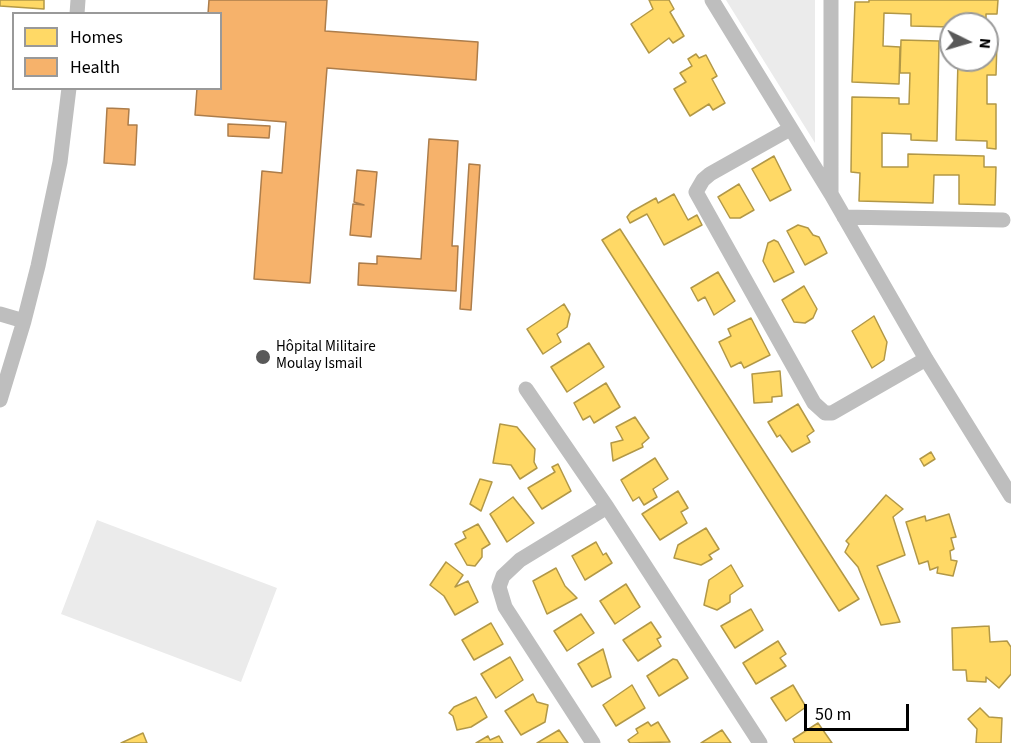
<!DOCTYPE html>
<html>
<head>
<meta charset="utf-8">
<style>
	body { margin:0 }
	#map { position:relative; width:1011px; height:743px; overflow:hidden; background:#fff; font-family:"Source Sans 3",sans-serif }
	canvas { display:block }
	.legend { position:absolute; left:12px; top:12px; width:210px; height:78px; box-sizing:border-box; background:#fff; border:2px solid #999; margin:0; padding:8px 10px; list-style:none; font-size:18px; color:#000 }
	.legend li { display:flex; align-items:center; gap:12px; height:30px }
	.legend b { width:30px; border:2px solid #999 }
	.north { position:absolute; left:939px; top:12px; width:60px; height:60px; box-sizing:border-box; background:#fff; border:2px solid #999; border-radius:50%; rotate:95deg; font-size:16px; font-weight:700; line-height:24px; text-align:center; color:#000 }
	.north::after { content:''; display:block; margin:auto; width:21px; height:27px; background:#595959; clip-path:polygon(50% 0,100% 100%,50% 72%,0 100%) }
	.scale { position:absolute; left:804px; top:704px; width:105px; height:27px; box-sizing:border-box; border:3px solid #000; border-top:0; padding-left:8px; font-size:18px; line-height:21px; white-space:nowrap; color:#000; -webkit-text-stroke:4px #fff; paint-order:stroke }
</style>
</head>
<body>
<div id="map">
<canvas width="1011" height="743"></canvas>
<ul class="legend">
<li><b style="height:16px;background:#ffd966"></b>Homes</li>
<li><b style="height:16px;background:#f6b26b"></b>Health</li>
</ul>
<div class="north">N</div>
<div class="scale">50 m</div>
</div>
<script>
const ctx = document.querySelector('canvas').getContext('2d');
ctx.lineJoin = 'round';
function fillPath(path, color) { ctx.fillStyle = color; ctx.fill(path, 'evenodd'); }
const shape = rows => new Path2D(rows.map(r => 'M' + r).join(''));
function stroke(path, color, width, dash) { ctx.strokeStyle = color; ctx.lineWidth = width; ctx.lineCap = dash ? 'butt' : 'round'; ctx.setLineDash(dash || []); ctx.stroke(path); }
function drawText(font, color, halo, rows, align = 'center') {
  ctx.font = font + ' "Source Sans 3",sans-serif'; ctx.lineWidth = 6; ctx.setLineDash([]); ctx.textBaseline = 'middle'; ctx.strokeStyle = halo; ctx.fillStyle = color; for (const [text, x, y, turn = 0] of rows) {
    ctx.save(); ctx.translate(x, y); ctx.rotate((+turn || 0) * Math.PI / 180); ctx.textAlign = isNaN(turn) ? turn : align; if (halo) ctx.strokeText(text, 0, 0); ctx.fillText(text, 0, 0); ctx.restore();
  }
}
fillPath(shape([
	[726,0,815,0,815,143],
	[97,520,277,588,241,682,61,614]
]), '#ebebeb');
const homes = shape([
	[0,0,44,0,44,9,0,6,0,0],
	[649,0,669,0,674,9,670,12,684,36,673,43,669,38,649,53,631,24,653,9,649,0],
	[869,0,998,0,997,14,986,14,986,24,951,24,951,27,911,26,911,14,884,13,883,46,900,47,899,84,852,82,855,2,869,2,869,0],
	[901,40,939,41,937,141,911,140,911,134,882,133,882,167,908,167,908,154,984,156,984,167,996,167,995,205,959,204,959,175,934,175,933,203,859,201,860,173,851,172,852,97,899,98,899,104,909,104,910,73,900,73,901,40],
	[987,41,997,41,996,75,987,75,987,104,996,104,996,149,987,148,987,141,956,140,958,60,987,60,987,41],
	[696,54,699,58,706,55,717,76,712,79,725,103,713,110,709,104,690,116,674,89,686,82,680,73,692,66,688,59,696,54],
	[774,156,791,190,770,201,752,169,774,156],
	[739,184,754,210,740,218,730,218,718,197,739,184],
	[674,194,688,220,697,215,702,225,664,245,647,214,630,223,627,217,631,212,656,198,658,203,674,194],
	[798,225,808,228,813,235,819,237,827,253,805,265,787,231,798,225],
	[620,229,859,599,839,611,602,240,620,229],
	[774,240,778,242,794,272,774,282,763,261,768,243,774,240],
	[718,272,735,301,714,315,705,297,698,301,691,288,718,272],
	[804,286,817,309,813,318,805,323,794,322,782,300,804,286],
	[564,304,570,314,567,327,557,334,561,342,543,354,527,329,564,304],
	[874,316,887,342,884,360,872,368,852,331,874,316],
	[751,318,770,355,744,368,741,362,731,367,719,342,731,336,728,329,751,318],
	[589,343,604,367,567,392,551,367,589,343],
	[780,371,782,396,772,397,772,402,754,403,752,374,780,371],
	[606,383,620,407,594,423,590,416,583,420,574,403,606,383],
	[798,404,814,431,807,436,810,442,792,452,780,435,777,437,768,422,798,404],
	[635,417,649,438,642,444,643,447,613,461,611,443,623,440,616,427,635,417],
	[500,424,517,427,535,449,534,462,537,468,520,479,511,465,493,463,500,424],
	[931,452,935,459,924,466,920,459,931,452],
	[655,458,668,479,653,489,657,497,644,505,639,497,633,501,621,480,655,458],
	[558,464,571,491,542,509,528,488,555,472,552,467,558,464],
	[480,479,492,482,481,511,470,504,480,479],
	[678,491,688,508,681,512,687,523,660,540,642,514,678,491],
	[886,495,903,509,893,517,905,555,877,566,900,622,881,625,858,567,845,552,849,544,846,541,886,495],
	[513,497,534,523,507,542,490,514,513,497],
	[949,514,956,537,951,538,954,549,950,551,951,560,957,561,953,576,937,573,938,567,930,570,928,561,919,564,906,522,925,516,926,521,949,514],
	[478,524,490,544,482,549,482,557,475,566,467,565,455,544,466,538,463,532,478,524],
	[706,528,719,549,709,555,712,559,701,565,674,558,678,545,706,528],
	[596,542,603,555,606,553,612,563,585,580,572,556,596,542],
	[446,562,463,575,455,587,468,581,478,602,455,615,444,596,430,585,446,562],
	[731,565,743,586,730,595,730,602,717,610,704,605,709,580,731,565],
	[556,568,565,586,577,598,547,614,533,581,556,568],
	[626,584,640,607,615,624,600,601,626,584],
	[751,609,763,630,735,648,721,626,751,609],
	[581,614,594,633,567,651,554,631,581,614],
	[651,622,661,637,657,639,661,646,638,661,623,640,651,622],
	[491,623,503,644,474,660,462,640,491,623],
	[989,626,990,642,1007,641,1011,647,1011,674,999,688,986,677,986,682,967,681,966,670,953,670,952,628,989,626],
	[778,641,786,654,780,658,786,666,756,684,743,663,778,641],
	[603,649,611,677,592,687,578,664,603,649],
	[510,657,523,680,496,698,481,674,510,657],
	[673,659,677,660,688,678,659,696,647,676,673,659],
	[632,685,645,708,616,726,603,705,632,685],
	[793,685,806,707,786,721,771,698,793,685],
	[533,694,537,702,548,705,545,722,521,735,505,711,533,694],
	[476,697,487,717,471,727,457,730,453,716,449,713,454,707,476,697],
	[980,708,989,717,1002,718,1001,743,976,743,977,729,968,719,980,708],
	[648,722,651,726,658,722,670,742,630,743,628,740,638,733,636,729,648,722],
	[818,723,832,743,795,743,793,739,818,723],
	[559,730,568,743,537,743,559,730],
	[722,730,731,743,701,743,722,730],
	[143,733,147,743,121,743,143,733],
	[488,736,490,740,499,736,503,743,476,743,488,736]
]);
fillPath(homes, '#ffd966');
stroke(homes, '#b29847', 1.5);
const health = shape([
	[209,0,327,0,325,31,478,42,476,80,327,68,310,283,254,279,262,171,282,173,286,122,195,115,197,88,220,88,220,14,208,14,209,0],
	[107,108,129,109,128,125,137,125,135,165,104,163,107,108],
	[228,124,270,126,269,138,228,136,228,124],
	[429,139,458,141,452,246,458,246,456,291,358,285,359,263,377,264,377,256,421,259,429,139],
	[469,164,480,165,471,310,460,309,469,164],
	[357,170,377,172,371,237,350,235,353,204,364,205,354,202,357,170]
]);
fillPath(health, '#f6b26b');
stroke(health, '#ac7d4b', 1.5);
stroke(shape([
	[712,0,831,194,926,359,1011,496],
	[77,14,78,0],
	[790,129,710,174,703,180,696,192,814,403,825,413,832,413,926,359],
	[831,194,831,0],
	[844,217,1003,220],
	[0,314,24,321],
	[526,389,607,507,760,743],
	[0,400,24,321,38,266,60,162,69,88],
	[593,743,505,607,499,587,503,576,520,560,607,507]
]), '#bebebe', 15);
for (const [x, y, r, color] of [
	[263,357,8,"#595959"]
]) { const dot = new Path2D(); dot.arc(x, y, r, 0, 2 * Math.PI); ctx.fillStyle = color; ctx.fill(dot); stroke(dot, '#fff', 2); }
drawText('15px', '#000', '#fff', [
	["Hôpital Militaire",276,348],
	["Moulay Ismail",276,365]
], 'left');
</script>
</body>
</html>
